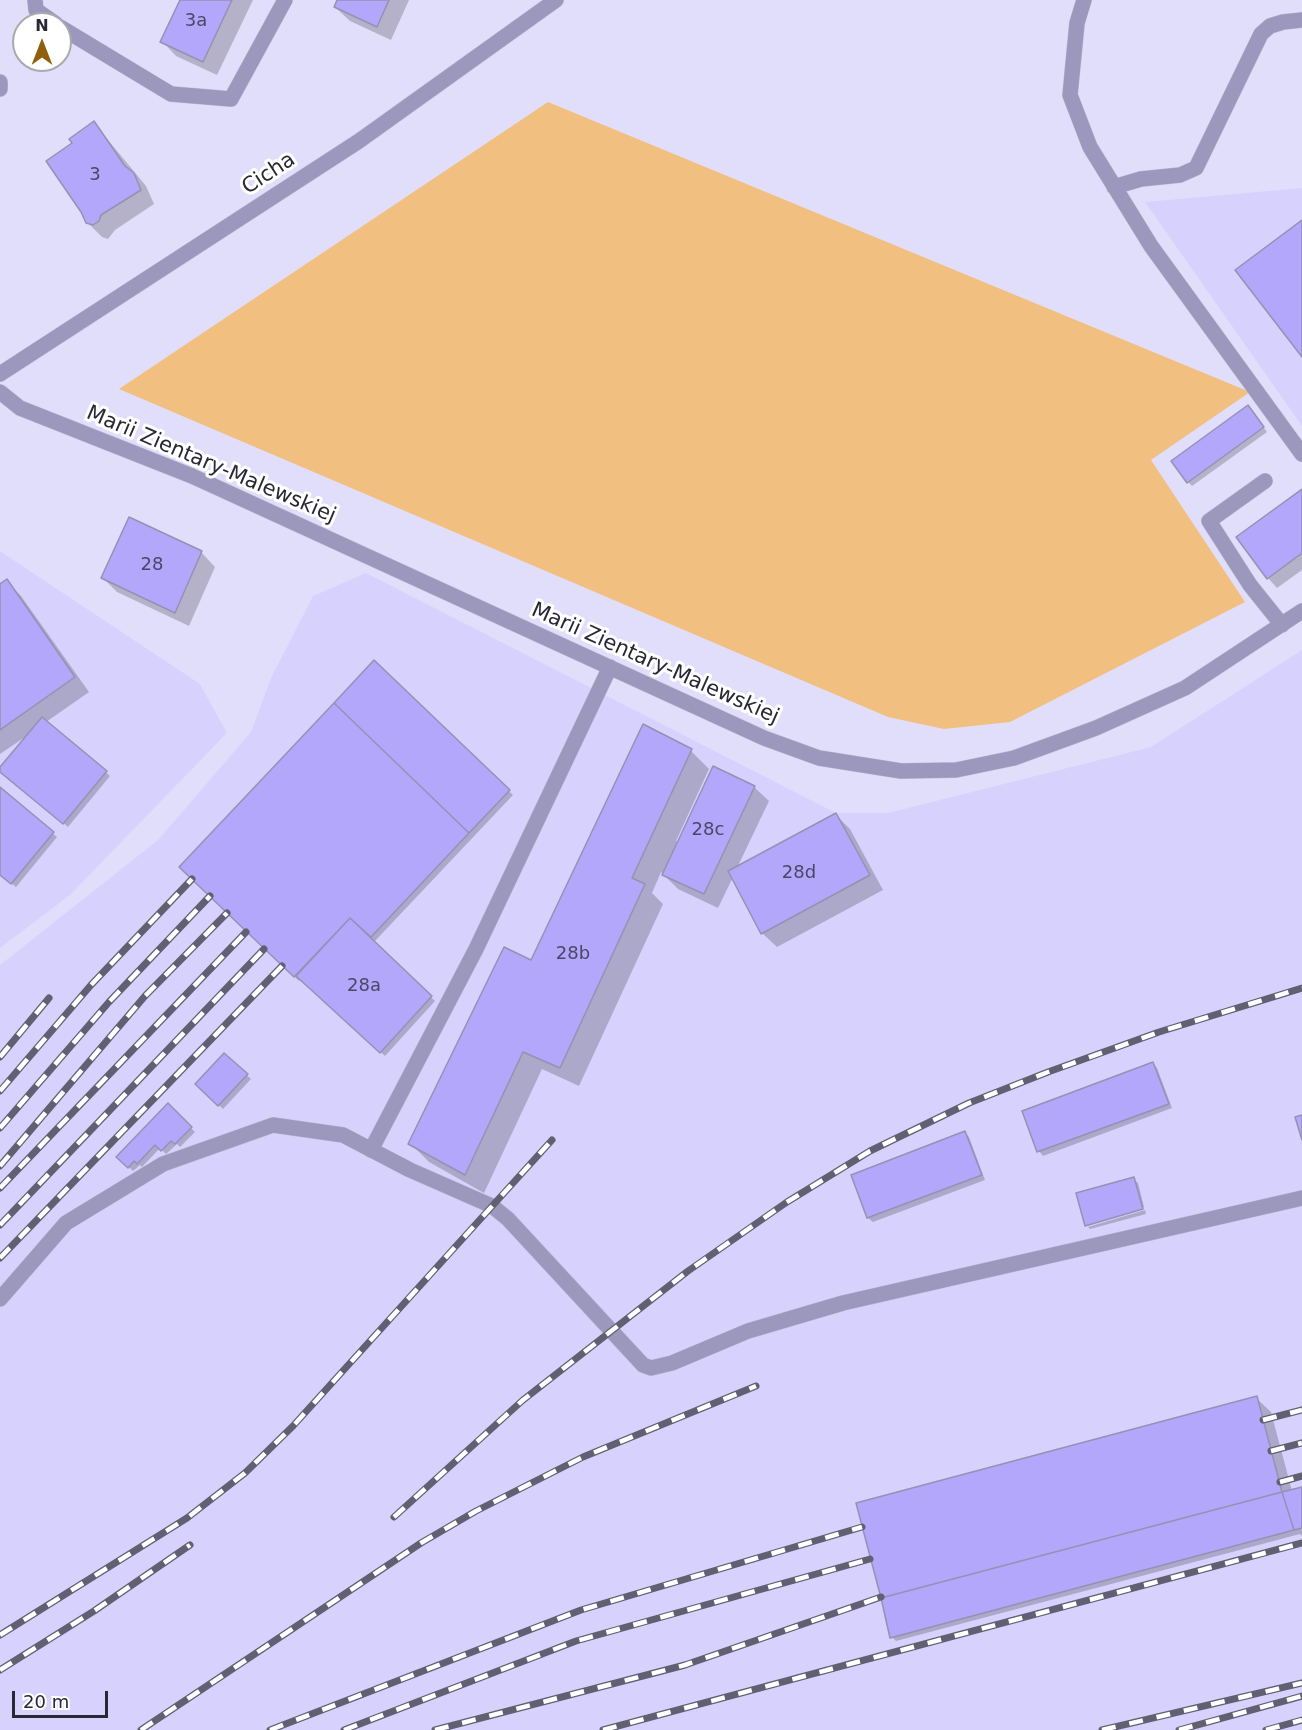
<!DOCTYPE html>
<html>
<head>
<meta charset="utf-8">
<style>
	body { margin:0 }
	#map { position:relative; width:1302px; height:1730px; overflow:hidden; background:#e1defb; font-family:"DejaVu Sans",sans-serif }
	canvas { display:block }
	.north { position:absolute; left:12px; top:12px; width:60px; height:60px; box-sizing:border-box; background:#fff; border:2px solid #a9a9ae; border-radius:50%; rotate:0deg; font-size:16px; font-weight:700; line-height:24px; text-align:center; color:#282734 }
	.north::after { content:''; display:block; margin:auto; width:21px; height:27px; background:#905f0d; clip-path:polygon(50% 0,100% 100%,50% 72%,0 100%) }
	.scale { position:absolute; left:12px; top:1691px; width:96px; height:27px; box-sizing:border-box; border:3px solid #282734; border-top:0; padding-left:8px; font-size:18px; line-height:21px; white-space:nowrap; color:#282734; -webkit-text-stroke:4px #fff; paint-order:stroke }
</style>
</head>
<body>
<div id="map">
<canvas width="1302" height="1730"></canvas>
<div class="north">N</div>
<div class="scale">20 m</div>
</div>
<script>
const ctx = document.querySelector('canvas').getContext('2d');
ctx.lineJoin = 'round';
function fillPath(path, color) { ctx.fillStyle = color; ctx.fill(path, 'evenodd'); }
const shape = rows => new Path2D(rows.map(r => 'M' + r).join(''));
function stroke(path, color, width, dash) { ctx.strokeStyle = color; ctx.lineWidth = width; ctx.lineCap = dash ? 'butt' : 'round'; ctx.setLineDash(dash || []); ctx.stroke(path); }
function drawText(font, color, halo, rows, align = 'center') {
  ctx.font = font + ' "DejaVu Sans",sans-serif'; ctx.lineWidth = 6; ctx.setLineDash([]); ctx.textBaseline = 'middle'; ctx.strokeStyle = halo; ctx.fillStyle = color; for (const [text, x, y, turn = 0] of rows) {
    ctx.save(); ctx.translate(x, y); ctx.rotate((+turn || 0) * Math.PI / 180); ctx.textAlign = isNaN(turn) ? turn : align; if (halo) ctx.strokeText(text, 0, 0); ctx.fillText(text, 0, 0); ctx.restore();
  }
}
fillPath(shape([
	[1302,188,1302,426,1145,202],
	[0,551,200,684,227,733,70,895,0,948],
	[366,573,836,813,888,813,1151,747,1302,650,1302,1730,0,1730,0,965,158,840,251,732,271,678,313,596]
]), '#d7d2fd');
fillPath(shape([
	[548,102,1250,392,1151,460,1245,602,1010,722,944,729,888,717,119,389]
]), '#f1bf7f');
fillPath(shape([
	[181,0,253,0,217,75,176,56,162,41],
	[338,0,409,0,391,40,350,21,335,7],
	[94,123,146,186,154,204,115,230,108,239,102,237,87,222],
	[1252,411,1267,432,1192,486,1188,482],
	[1302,491,1302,570,1277,588,1268,578],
	[201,552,215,567,189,626,117,592,103,578],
	[6,581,21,596,89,692,46,722,110,776,68,827,0,770,28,735,0,754,0,586],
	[374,662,513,795,374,942,435,1001,385,1056,301,979,299,981,181,867],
	[691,751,709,769,676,841,679,842,754,787,769,801,737,868,836,815,850,829,883,890,777,947,762,933,733,877,718,908,678,889,661,872,652,893,663,904,579,1086,542,1069,484,1193,429,1162,410,1143,532,962],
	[0,789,57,837,16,887,0,874],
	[224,1055,251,1079,223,1109,197,1084],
	[1153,1063,1157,1068,1172,1108,1043,1156,1039,1151,1024,1112],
	[168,1105,195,1132,180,1147,177,1144,166,1154,160,1148,142,1167,140,1165,133,1171,119,1157],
	[965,1133,969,1137,985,1180,873,1222,868,1218,853,1176],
	[1133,1179,1138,1183,1144,1207,1086,1225,1077,1194],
	[1145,1210,1146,1214,1090,1229,1088,1227],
	[1256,1398,1271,1412,1292,1491,1302,1488,1302,1536,1300,1534,896,1641,892,1637]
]), '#0003');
const building = shape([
	[180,0,232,0,203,62,160,42,180,0],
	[337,0,389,0,377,27,334,7,337,0],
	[94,121,125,166,134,173,141,190,101,215,99,221,93,225,86,223,81,212,46,161,72,143,69,139,94,121],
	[1302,220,1302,357,1235,270,1302,220],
	[1248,405,1264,427,1187,483,1171,461,1248,405],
	[1302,489,1302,553,1267,579,1236,537,1302,489],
	[129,517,202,551,175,613,101,578,129,517],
	[7,579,75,677,0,730,0,584,7,579],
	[374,660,510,790,469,833,334,703,374,660],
	[334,703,469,833,371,937,350,918,294,977,179,867,334,703],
	[42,717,107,771,63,824,0,772,0,767,42,717],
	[643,724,692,749,632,878,645,884,560,1068,523,1052,465,1175,408,1144,504,947,531,960,643,724],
	[713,766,755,786,704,894,662,875,713,766],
	[0,787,54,832,11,884,0,875,0,787],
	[836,813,870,875,761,934,728,871,836,813],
	[350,918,432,996,380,1053,296,976,350,918],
	[224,1053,248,1074,218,1106,195,1084,224,1053],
	[1153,1062,1169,1104,1037,1152,1022,1111,1153,1062],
	[168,1103,192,1127,175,1144,171,1141,161,1151,155,1145,137,1164,134,1161,128,1168,116,1157,168,1103],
	[1302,1115,1302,1140,1295,1117,1302,1115],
	[965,1131,982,1175,867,1218,851,1175,965,1131],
	[1134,1177,1143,1209,1085,1226,1076,1193,1134,1177],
	[1257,1396,1282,1492,881,1598,856,1503,1257,1396],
	[1302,1487,1302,1528,1294,1530,1282,1492,1302,1487],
	[1282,1492,1294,1530,890,1638,881,1598,1282,1492]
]);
fillPath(building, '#b3a7fc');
stroke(building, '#9591b2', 1.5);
const minor = shape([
	[35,0,36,10,56,24],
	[1084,0,1077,23,1070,95,1090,147,1151,246,1302,454],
	[60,27,171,94,231,99,285,0],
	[0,82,0,89],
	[1114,187,1141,179,1180,175,1196,168,1261,34,1270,26,1283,22,1302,20],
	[0,374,359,141,556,0],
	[0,392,20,408,192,476,764,738,819,758,901,771,956,770,1014,758,1096,728,1185,688,1302,611],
	[1265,481,1209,521,1250,585,1282,625],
	[371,1150,476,949,610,667],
	[0,1299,66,1223,163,1164,273,1125,343,1135,410,1170,492,1206,508,1219,643,1365,651,1368,672,1363,748,1331,843,1303,1302,1198]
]);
stroke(minor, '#bcb9d3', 16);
stroke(minor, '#9c97bc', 15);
const rail = shape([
	[0,1057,49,998],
	[0,1091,91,985,192,879],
	[0,1128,109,1002,210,896],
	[0,1166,145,996,227,913],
	[0,1188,246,932],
	[0,1225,264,949],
	[0,1258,282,966],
	[1263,1420,1302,1410],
	[1271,1451,1302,1443],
	[1280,1482,1302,1476],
	[394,1517,523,1400,688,1271,787,1202,870,1151,969,1103,1048,1072,1159,1032,1302,988],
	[0,1635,187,1518,245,1473,293,1426,552,1140],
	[0,1670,94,1611,190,1545],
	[141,1730,421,1543,476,1511,583,1457,756,1386],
	[270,1730,581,1610,862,1527],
	[344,1730,576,1641,870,1559],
	[435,1730,685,1665,881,1597],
	[603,1730,1302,1543],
	[1102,1730,1302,1683],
	[1179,1730,1302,1696],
	[1266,1730,1302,1720]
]);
stroke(rail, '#615f71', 7);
stroke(rail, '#fff', 4.5, [14]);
drawText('18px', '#4b4766', null, [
	["3a",196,21],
	["3",95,175],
	["28",152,565],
	["28c",708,830],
	["28d",799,873],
	["28b",573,954],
	["28a",364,986]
]);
drawText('21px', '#282734', '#fff', [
	["Cicha",269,174,-33],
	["Marii Zientary-Malewskiej",211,465,23],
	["Marii Zientary-Malewskiej",655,664,24]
]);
</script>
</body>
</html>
